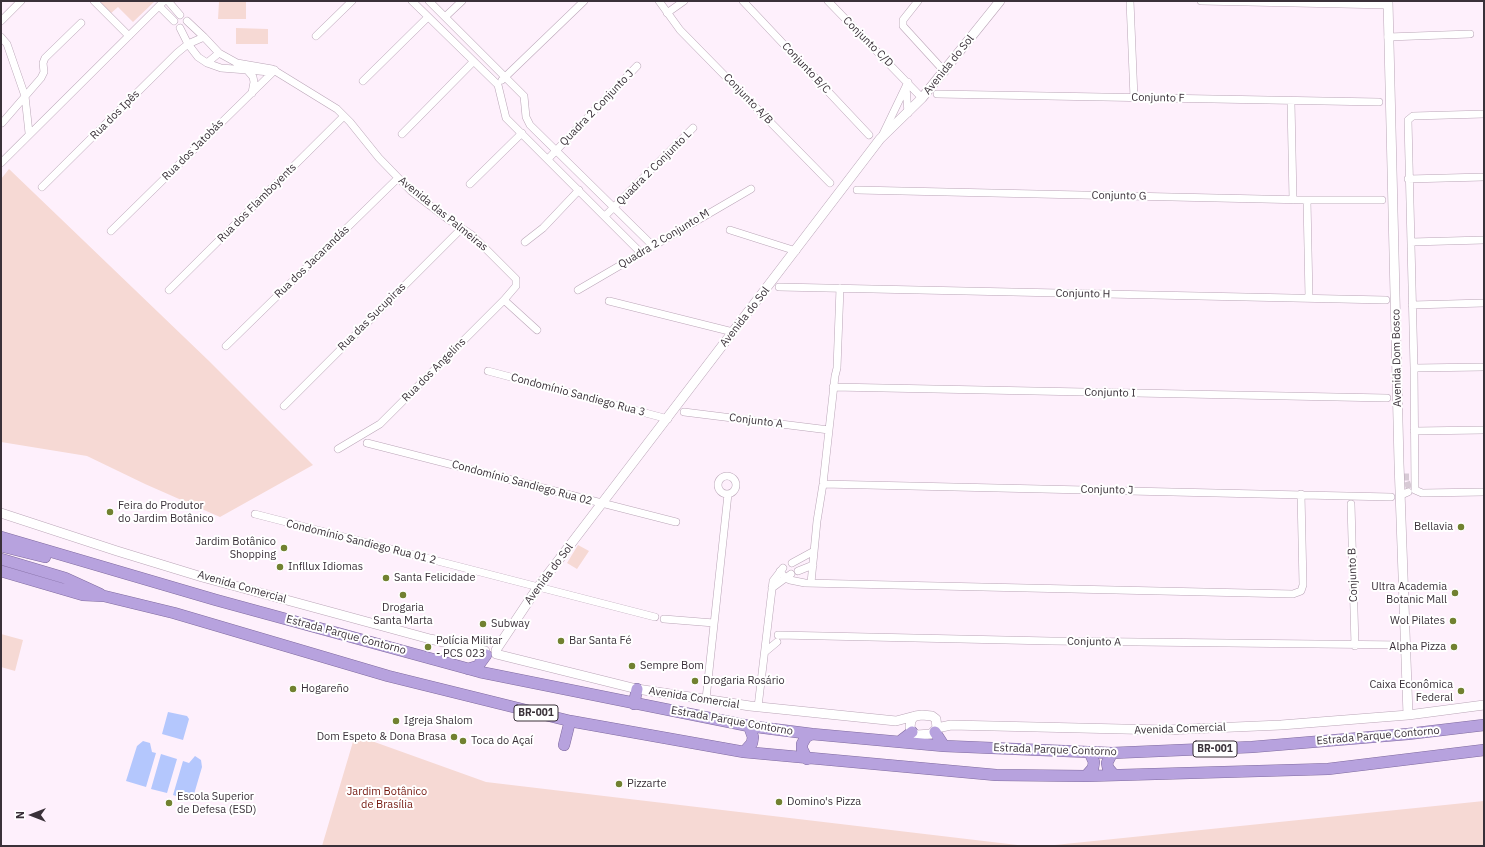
<!DOCTYPE html>
<html>
<head>
<meta charset="utf-8">
<style>
	body { margin:0 }
	#map { position:relative; width:1485px; height:847px; overflow:hidden; background:#fef0fc; font-family:"IBM Plex Sans",sans-serif }
	canvas { display:block }
	.frame { position:absolute; inset:0; border:2px solid #3a3139; pointer-events:none }
	.north { position:absolute; left:12px; top:795px; width:40px; height:40px; -webkit-text-stroke:3px #fff; paint-order:stroke; rotate:270deg; font-size:11px; font-weight:700; line-height:16px; text-align:center; color:#3a3139 }
	.north::after { content:''; display:block; margin:auto; width:14px; height:18px; background:#3a3139; clip-path:polygon(50% 0,100% 100%,50% 72%,0 100%) }
</style>
</head>
<body>
<div id="map">
<canvas width="1485" height="847"></canvas>
<div class="frame"></div>
<div class="north">N</div>
</div>
<script>
const ctx = document.querySelector('canvas').getContext('2d');
ctx.lineJoin = 'round';
function fillPath(path, color) { ctx.fillStyle = color; ctx.fill(path, 'evenodd'); }
const shape = rows => new Path2D(rows.map(r => 'M' + r).join(''));
function stroke(path, color, width, dash) { ctx.strokeStyle = color; ctx.lineWidth = width; ctx.lineCap = dash ? 'butt' : 'round'; ctx.setLineDash(dash || []); ctx.stroke(path); }
function drawText(font, color, halo, rows, align = 'center') {
  ctx.font = font + ' "IBM Plex Sans",sans-serif'; ctx.lineWidth = 4; ctx.setLineDash([]); ctx.textBaseline = 'middle'; ctx.strokeStyle = halo; ctx.fillStyle = color; for (const [text, x, y, turn = 0] of rows) {
    ctx.save(); ctx.translate(x, y); ctx.rotate((+turn || 0) * Math.PI / 180); ctx.textAlign = isNaN(turn) ? turn : align; if (halo) ctx.strokeText(text, 0, 0); ctx.fillText(text, 0, 0); ctx.restore();
  }
}
fillPath(shape([
	[98,1,155,1,133,22,118,7,110,14],
	[219,2,246,2,246,19,218,19],
	[236,28,268,29,268,44,236,44],
	[9,169,209,361,313,465,220,517,145,484,87,456,1,442,1,179],
	[578,545,589,551,577,569,567,563],
	[1,634,23,640,15,671,1,667],
	[355,735,486,782,1026,846,322,846],
	[1484,801,1484,846,1042,846,1045,846]
]), '#f6d9d4');
fillPath(shape([
	[168,712,187,716,189,719,183,740,162,734],
	[143,741,150,743,152,752,156,753,146,787,126,781,137,746],
	[161,754,177,759,167,793,151,789],
	[195,756,201,760,202,767,192,801,173,795,183,761,189,763]
]), '#b4c7fd');
stroke(shape([
	[1404,477,1409,477],
	[1405,486,1411,484]
]), '#d7cad5', 7, [7, 3.5]);
const minor = shape([
	[94,1,129,36],
	[168,1,180,15],
	[412,1,498,85,506,118,641,253],
	[429,1,524,96,526,117,530,125,653,246],
	[659,1,680,30,830,183],
	[743,1,869,135],
	[828,1,922,98],
	[918,1,903,20,903,26,945,72],
	[1130,1,1134,98],
	[1201,1,1388,5],
	[159,6,174,21],
	[667,13,684,1],
	[445,17,462,1],
	[1,21,21,1],
	[187,21,204,37],
	[316,36,352,1],
	[1,37,7,44,25,96,29,133],
	[1388,37,1470,34],
	[219,53,237,63,272,69,337,109,350,122,379,158,411,191,449,220,472,235,516,279,516,286,504,300,380,424,338,449],
	[207,63,219,53,204,37,188,44,198,57,207,63,221,68,247,70,253,77,254,82,252,93],
	[247,70,270,72],
	[502,80,584,1],
	[363,81,428,17],
	[906,87,908,113],
	[937,94,1379,102],
	[1291,102,1293,200],
	[2,123,41,78,44,72,43,63,45,58,81,23],
	[402,134,473,62],
	[883,134,908,82],
	[548,159,637,66],
	[1,163,164,1],
	[1408,179,1484,177],
	[470,184,522,133],
	[42,187,177,53,188,44,180,28],
	[857,190,1307,200,1382,200],
	[1307,200,1309,298],
	[605,216,693,128],
	[730,230,796,251],
	[111,231,275,70],
	[525,242,543,228,579,190],
	[1411,242,1484,240],
	[779,287,1386,300],
	[169,290,344,116],
	[578,290,751,189],
	[504,300,537,330],
	[609,301,733,332],
	[1412,305,1484,303],
	[226,346,398,178],
	[1414,368,1484,367],
	[488,371,668,419],
	[833,387,1387,398],
	[284,406,461,229],
	[684,412,829,430],
	[1414,431,1484,430],
	[367,443,676,522],
	'718 485a9 9 0 1 1 18 0a9 9 0 1 1-18 0Z',
	[823,484,1391,497],
	[1415,490,1414,368,1408,120,1413,116,1484,114],
	[1415,490,1422,493,1484,492],
	[1401,495,1408,492],
	[1351,504,1355,646],
	[255,514,655,617],
	[792,563,814,551],
	[780,571,785,578,790,580,805,583,1293,594,1301,591,1303,585,1301,494],
	[798,571,813,565],
	[811,583,817,521,823,484,835,376,837,368,840,288],
	[772,588,791,574],
	[664,619,714,623],
	[778,635,1051,641,1405,645],
	[765,652,777,642],
	[706,699,728,494],
	[758,707,773,581,783,568]
]);
const tertiary = shape([
	[1388,1,1399,463,1408,715],
	[1,513,117,551,202,577,430,639,485,651],
	[496,650,538,587,880,139,922,98,1000,1],
	[496,654,637,689,750,706,896,721,915,716],
	[922,715,932,716,936,719,937,728,931,734,917,735,912,732,910,727,911,720,915,716,922,715],
	[937,728,951,725,1165,730,1281,725,1408,715,1484,705]
]);
const trunk = shape([
	[1,537,216,600,480,672,749,726,812,734,944,746,1112,753,1252,747,1408,734,1484,725],
	[1,546,45,557],
	[1,559,65,578,100,594],
	[1,571,83,595,104,596,174,613,388,676,570,721,744,752,996,775,1086,776,1328,769,1484,750],
	[468,669,478,666,486,655],
	[634,704,637,689],
	[935,732,944,746],
	[899,742,912,732],
	[564,745,570,721],
	[744,752,752,743,753,737,749,726],
	[1112,753,1107,763,1108,768,1114,775],
	[807,759,802,749,802,744,806,737,812,734],
	[1086,776,1093,768,1094,762,1090,753]
]);
stroke(minor, '#baa5b7', 8);
stroke(tertiary, '#baa5b7', 10);
stroke(trunk, '#806b9f', 12);
stroke(minor, '#fff', 7);
stroke(tertiary, '#fff', 9);
stroke(trunk, '#b7a2de', 11);
for (const [x, y, r, color] of [
	[110,512,4,"#718130"],
	[1461,527,4,"#718130"],
	[284,548,4,"#718130"],
	[280,567,4,"#718130"],
	[386,578,4,"#718130"],
	[1455,593,4,"#718130"],
	[403,595,4,"#718130"],
	[1453,621,4,"#718130"],
	[483,624,4,"#718130"],
	[561,641,4,"#718130"],
	[428,647,4,"#718130"],
	[1454,647,4,"#718130"],
	[632,666,4,"#718130"],
	[695,681,4,"#718130"],
	[293,689,4,"#718130"],
	[1461,691,4,"#718130"],
	[396,721,4,"#718130"],
	[454,737,4,"#718130"],
	[463,741,4,"#718130"],
	[619,784,4,"#718130"],
	[779,802,4,"#718130"],
	[169,803,4,"#718130"]
]) { const dot = new Path2D(); dot.arc(x, y, r, 0, 2 * Math.PI); ctx.fillStyle = color; ctx.fill(dot); stroke(dot, '#fff', 1.5); }
for (const [x, y, w] of [
	[536,713,44],
	[1215,749,44]
]) { const box = new Path2D(); box.roundRect(x - w / 2, y - 8, w, 16, 3); ctx.fillStyle = '#fff'; ctx.fill(box); stroke(box, '#3a3139', 1); }
drawText('bold 10px', '#3a3139', null, [
	["BR-001",536,713],
	["BR-001",1215,749]
]);
drawText('11px', '#3a3139', '#fff', [
	["Conjunto C/D",868,42,45],
	["Avenida do Sol",949,65,-51],
	["Conjunto B/C",806,68,47],
	["Conjunto F",1158,98,1],
	["Conjunto A/B",748,99,46],
	["Quadra 2 Conjunto J",597,108,-46],
	["Rua dos Ipês",115,115,-45],
	["Rua dos Jatobás",193,150,-45],
	["Quadra 2 Conjunto L",654,168,-45],
	["Conjunto G",1119,196,1],
	["Rua dos Flamboyents",257,203,-45],
	["Avenida das Palmeiras",443,214,39],
	["Quadra 2 Conjunto M",664,239,-31],
	["Rua dos Jacarandás",312,262,-44],
	["Conjunto H",1083,294,1],
	["Rua das Sucupiras",372,317,-45],
	["Avenida do Sol",745,317,-52],
	["Avenida Dom Bosco",1397,358,-91],
	["Rua dos Angelins",434,370,-45],
	["Conjunto I",1110,393,1],
	["Condomínio Sandiego Rua 3",578,395,15],
	["Conjunto A",756,421,7],
	["Condomínio Sandiego Rua 02",522,483,15],
	["Conjunto J",1107,490,1],
	["Condomínio Sandiego Rua 01 2",361,542,14],
	["Avenida do Sol",549,574,-53],
	["Conjunto B",1353,575,-92],
	["Avenida Comercial",242,587,16],
	["Estrada Parque Contorno",346,635,15],
	["Conjunto A",1094,642,1],
	["Avenida Comercial",694,698,9],
	["Estrada Parque Contorno",732,721,10],
	["Avenida Comercial",1180,729,-2],
	["Estrada Parque Contorno",1378,736,-5],
	["Estrada Parque Contorno",1055,750,2]
]);
drawText('11px', '#3a3139', '#fff', [
	["Feira do Produtor",118,506],
	["do Jardim Botânico",118,519],
	["Bellavia",1453,527,"right"],
	["Jardim Botânico",276,542,"right"],
	["Shopping",276,555,"right"],
	["Infllux Idiomas",288,567],
	["Santa Felicidade",394,578],
	["Ultra Academia",1447,587,"right"],
	["Botanic Mall",1447,600,"right"],
	["Drogaria",403,608,"center"],
	["Santa Marta",403,621,"center"],
	["Wol Pilates",1445,621,"right"],
	["Subway",491,624],
	["Polícia Militar",436,641],
	["- PCS 023",436,654],
	["Bar Santa Fé",569,641],
	["Alpha Pizza",1446,647,"right"],
	["Sempre Bom",640,666],
	["Drogaria Rosário",703,681],
	["Caixa Econômica",1453,685,"right"],
	["Federal",1453,698,"right"],
	["Hogareño",301,689],
	["Igreja Shalom",404,721],
	["Dom Espeto & Dona Brasa",446,737,"right"],
	["Toca do Açaí",471,741],
	["Pizzarte",627,784],
	["Escola Superior",177,797],
	["de Defesa (ESD)",177,810],
	["Domino's Pizza",787,802]
], 'left');
drawText('11px', '#74170e', '#fff', [
	["Jardim Botânico",387,792],
	["de Brasília",387,805]
]);
</script>
</body>
</html>
